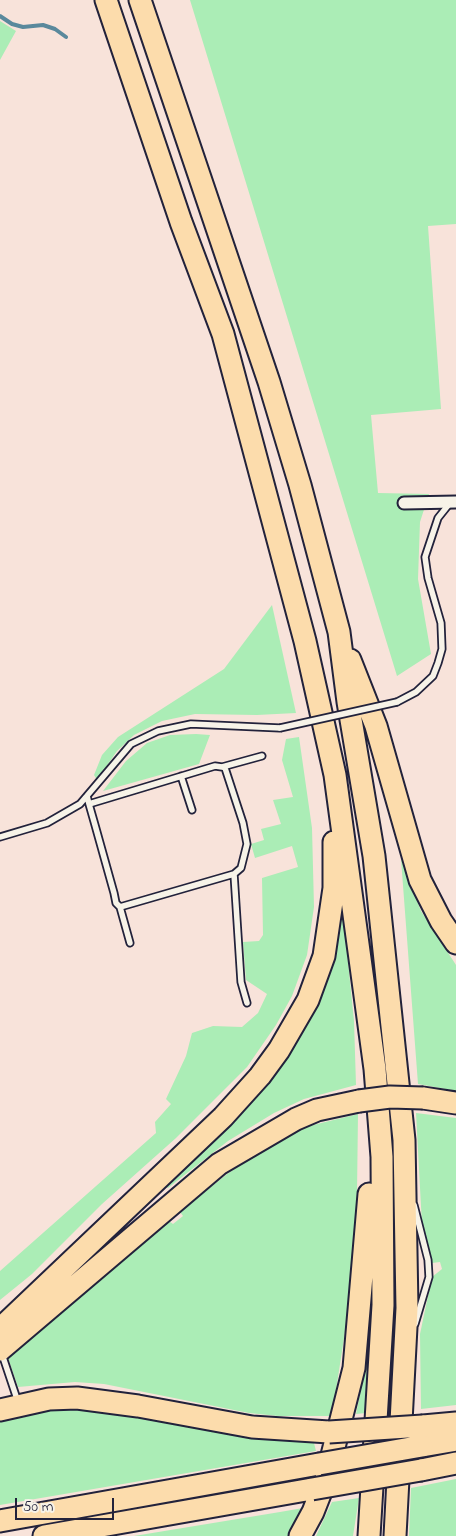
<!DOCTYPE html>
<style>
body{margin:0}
#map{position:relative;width:456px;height:1536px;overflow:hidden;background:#f8e3da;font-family:"Indie Flower",sans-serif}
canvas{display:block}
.scale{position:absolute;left:15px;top:1498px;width:99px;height:22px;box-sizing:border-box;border:2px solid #22223b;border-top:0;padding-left:6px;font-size:15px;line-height:18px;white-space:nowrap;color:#22223b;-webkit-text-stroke:4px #f7f3e8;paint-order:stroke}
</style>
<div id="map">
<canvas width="456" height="1536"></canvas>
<div class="scale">50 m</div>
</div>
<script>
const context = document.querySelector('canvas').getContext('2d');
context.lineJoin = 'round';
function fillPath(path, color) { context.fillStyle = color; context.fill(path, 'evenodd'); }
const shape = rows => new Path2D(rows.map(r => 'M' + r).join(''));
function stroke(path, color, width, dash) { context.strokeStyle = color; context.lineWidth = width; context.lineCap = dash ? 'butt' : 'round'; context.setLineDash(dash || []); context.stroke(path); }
fillPath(shape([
 [190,0,456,0,456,224,428,226,441,409,371,415,378,493,429,494,420,522,418,579,431,654,397,676],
 [0,21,16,31,0,60],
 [272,605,296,713,257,715,195,714,162,721,134,735,117,751,97,780,94,775,102,755,118,737,224,669],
 [196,734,210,735,199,764,103,791,126,761,147,743,170,735],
 [299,737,312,828,314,907,307,955,292,996,276,1025,247,1067,176,1138,102,1204,32,1274,0,1300,0,1271,156,1133,155,1122,171,1104,166,1099,186,1056,192,1033,213,1026,242,1027,258,1013,267,994,246,980,243,942,259,941,263,935,262,878,298,867,292,846,255,858,251,844,264,840,261,829,281,824,273,800,293,797,282,760,286,739],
 [401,859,421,911,456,965,456,1091,418,1084],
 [341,893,354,1021,356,1085,304,1099,274,1113,228,1141,168,1188,166,1187,240,1114,269,1083,306,1027,315,1008],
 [389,1113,392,1113,395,1142,397,1281,394,1411,389,1411,393,1279],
 [416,1113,456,1118,456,1405,421,1409,420,1334,432,1277,442,1269,440,1262,432,1263,422,1225],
 [358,1114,357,1193,351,1293,332,1416,278,1416,249,1413,104,1384,75,1382,18,1387,8,1358,169,1221,173,1224,183,1216,180,1212,227,1174,280,1139,309,1126],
 [367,1358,366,1413,356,1414],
 [54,1409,95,1410,171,1422,242,1437,314,1443,316,1451,0,1505,0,1422],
 [456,1479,456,1536,409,1536,411,1488],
 [359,1498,353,1536,316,1536,332,1502],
 [303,1508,288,1536,134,1536,280,1512]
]), '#abedb6');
stroke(shape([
 [0,16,12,24,23,27,43,25,55,29,66,37]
]), '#5a899c', 4);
const service = shape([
 [397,702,416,692,433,676,438,663,442,649,441,623,428,578,425,557,438,518,450,503],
 [222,767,262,756],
 [181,776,192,810],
 [87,796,89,804,95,825,114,893,116,903,120,907,234,874,241,868,247,844,243,823,225,768,222,767,215,766,89,804],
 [0,837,47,823,80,804,131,744,158,731,191,724,280,728],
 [234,874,241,982,247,1003],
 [120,907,130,943],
 [414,1205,428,1260,429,1277,415,1324],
 [2,1354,18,1402]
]);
const minor = shape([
 [404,503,456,502]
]);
const motorway = shape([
 [106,0,181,222,223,334,305,641,335,775,375,1069,382,1157,383,1305,369,1536],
 [140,0,269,382,300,485,339,632,348,702,374,856,404,1140,407,1308,395,1536],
 [350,660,376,726,420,880,441,921,456,943],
 [423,1098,456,1103],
 [0,1329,223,1117,260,1076,279,1050,308,1000,324,956,334,888,334,842],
 [0,1350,219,1164,296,1119,317,1110,359,1101],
 [0,1410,49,1399,77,1398,138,1406,252,1427,329,1432],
 [423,1426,456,1423],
 [422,1446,456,1440],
 [421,1470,456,1463],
 [0,1521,319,1464],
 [44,1536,312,1489],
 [300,1536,313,1512,326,1479,354,1368,369,1194]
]);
stroke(service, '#22223b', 9);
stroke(minor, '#22223b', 15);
stroke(motorway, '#22223b', 25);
stroke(service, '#f7f3e8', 5.5);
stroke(minor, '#f7f3e8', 11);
stroke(motorway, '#fcdcac', 21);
const serviceBridge = shape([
 [280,728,397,702]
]);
const motorwayBridge = shape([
 [359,1101,390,1097,423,1098],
 [329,1432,423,1426],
 [319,1464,422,1446],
 [312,1489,421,1470]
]);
stroke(serviceBridge, '#22223b', 9, []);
stroke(motorwayBridge, '#22223b', 25, []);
stroke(serviceBridge, '#f7f3e8', 5.5);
stroke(motorwayBridge, '#fcdcac', 21);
</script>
